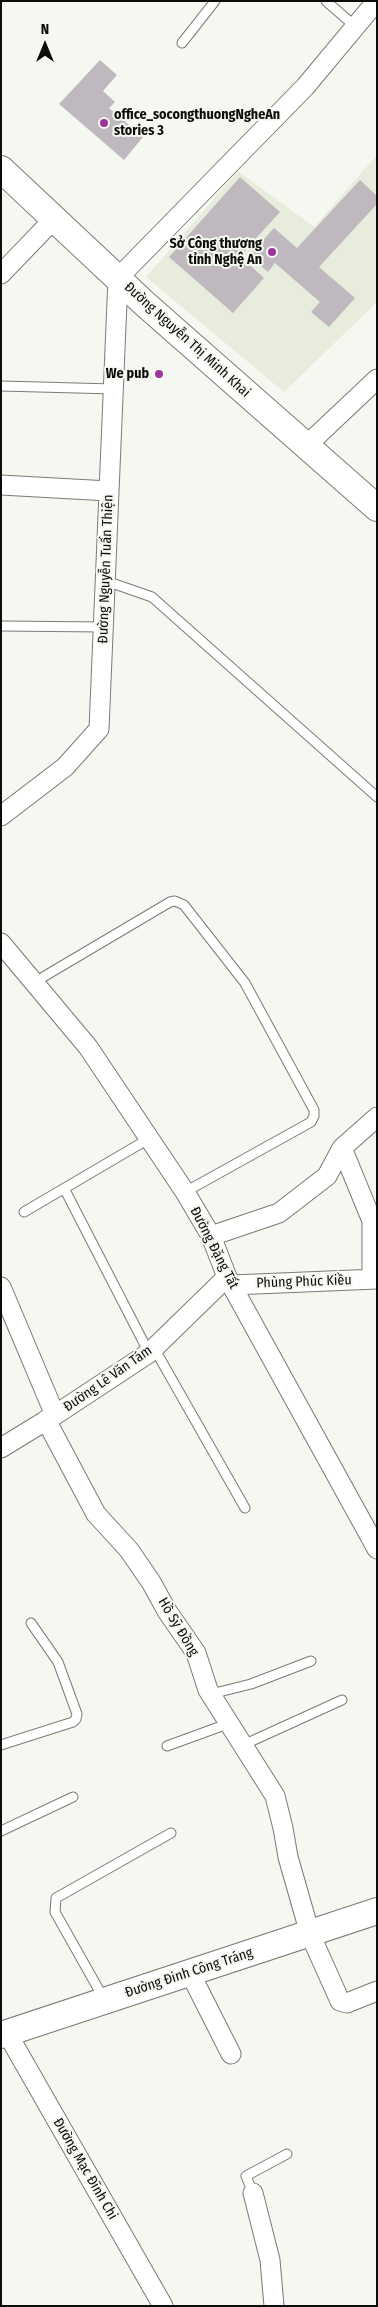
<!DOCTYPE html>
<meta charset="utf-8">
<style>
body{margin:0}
#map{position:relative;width:378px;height:2307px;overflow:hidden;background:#f5f8f0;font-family:"Fira Sans Condensed",sans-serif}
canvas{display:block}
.frame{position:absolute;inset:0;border:2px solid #0c0d0b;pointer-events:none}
.north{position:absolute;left:20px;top:20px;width:50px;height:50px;-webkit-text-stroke:4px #f5f8f0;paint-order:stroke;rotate:0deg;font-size:14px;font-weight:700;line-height:20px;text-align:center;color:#0c0d0b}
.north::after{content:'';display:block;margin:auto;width:18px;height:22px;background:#0c0d0b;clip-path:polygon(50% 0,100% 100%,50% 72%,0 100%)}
</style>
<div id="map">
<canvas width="378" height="2307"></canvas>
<div class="frame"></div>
<div class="north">N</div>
</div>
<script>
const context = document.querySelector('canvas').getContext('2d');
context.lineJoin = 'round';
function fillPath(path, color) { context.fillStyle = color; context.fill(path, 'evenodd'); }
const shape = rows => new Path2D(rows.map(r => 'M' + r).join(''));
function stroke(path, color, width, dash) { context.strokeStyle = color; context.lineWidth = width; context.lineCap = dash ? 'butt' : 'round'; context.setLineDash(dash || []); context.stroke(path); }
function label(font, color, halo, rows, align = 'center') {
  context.font = font + ' "Fira Sans Condensed",sans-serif'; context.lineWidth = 4; context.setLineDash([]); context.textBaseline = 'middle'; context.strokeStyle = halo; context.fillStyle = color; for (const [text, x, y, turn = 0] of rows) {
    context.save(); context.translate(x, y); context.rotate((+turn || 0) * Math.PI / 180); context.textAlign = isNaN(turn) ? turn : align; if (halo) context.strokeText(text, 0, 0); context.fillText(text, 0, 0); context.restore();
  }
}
fillPath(shape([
 [377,155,377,302,284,392,146,277,238,171,314,227]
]), '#e7ecdd');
fillPath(shape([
 [100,60,117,75,103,91,115,102,109,108,143,137,124,160,59,104],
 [240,177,280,212,240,256,264,278,233,313,169,257],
 [360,180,377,196,377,204,319,267,355,298,329,327,311,312,320,302,275,263,268,272,249,256,274,228,297,248]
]), '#bfb9bf');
const lane = shape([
 [326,1,356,27],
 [182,43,215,1],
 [1,386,114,389],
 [106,581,152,597,377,797],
 [1,626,103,627],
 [33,983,170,902,175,901,184,905,245,983,314,1110,314,1116,311,1122,185,1192],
 [65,1190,149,1353],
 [24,1212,150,1138],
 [154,1348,245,1508],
 [211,1694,251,1684,311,1661],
 [1,1745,73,1722,76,1719,77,1714,58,1662,31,1623],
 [243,1745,342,1700],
 [167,1746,230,1723],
 [1,1831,73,1797],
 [104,1999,55,1912,56,1898,171,1833],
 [253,2193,246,2176,287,2154]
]);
const street = shape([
 [1,274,54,219],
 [306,446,377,379],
 [1,485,109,491],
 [1,816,65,767,99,729,118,278,305,87,375,3,377,5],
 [1,943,88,1047,185,1192,211,1236,227,1277,377,1549],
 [342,1148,372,1221,372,1279],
 [211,1236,279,1213,327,1176,342,1148,377,1117],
 [232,1285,377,1279],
 [1,1287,55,1415],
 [46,1420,96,1514,129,1550,151,1582,167,1611,196,1653,208,1690,275,1796,283,1828,288,1857,310,1934,340,2001,347,2003,377,1991],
 [1,1448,55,1415,149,1353,227,1277],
 [190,1973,231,2054],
 [7,2033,163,2306],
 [253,2193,270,2260,274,2306]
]);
const secondary = shape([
 [1,169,145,304,377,508],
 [1,2035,377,1911]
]);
stroke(lane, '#797b74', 11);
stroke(street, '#797b74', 21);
stroke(secondary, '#797b74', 28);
stroke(lane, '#fff', 9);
stroke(street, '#fff', 19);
stroke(secondary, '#fff', 26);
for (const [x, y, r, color] of [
 [104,123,5,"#9c359a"],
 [272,252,5,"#9c359a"],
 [159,374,5,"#9c359a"]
]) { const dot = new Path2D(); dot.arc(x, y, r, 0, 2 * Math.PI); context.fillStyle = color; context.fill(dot); stroke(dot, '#f5f8f0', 2); }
label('bold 14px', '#0c0d0b', '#f5f8f0', [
 ["office_socongthuongNgheAn",114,115,"left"],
 ["stories 3",114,131,"left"],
 ["Sở Công thương",262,244],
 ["tỉnh Nghệ An",262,260],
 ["We pub",149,374]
], 'right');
label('14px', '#0c0d0b', '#f5f8f0', [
 ["Đường Nguyễn Thị Minh Khai",187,340,42],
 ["Đường Nguyễn Tuấn Thiện",106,569,-88],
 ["Đường Đặng Tất",214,1248,63],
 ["Phùng Phúc Kiều",304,1282,-2],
 ["Đường Lê Văn Tám",108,1379,-35],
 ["Hồ Sỹ Đồng",178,1627,59],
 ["Đường Đinh Công Tráng",189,1973,-18],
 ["Đường Mạc Đĩnh Chi",85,2169,60]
]);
</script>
